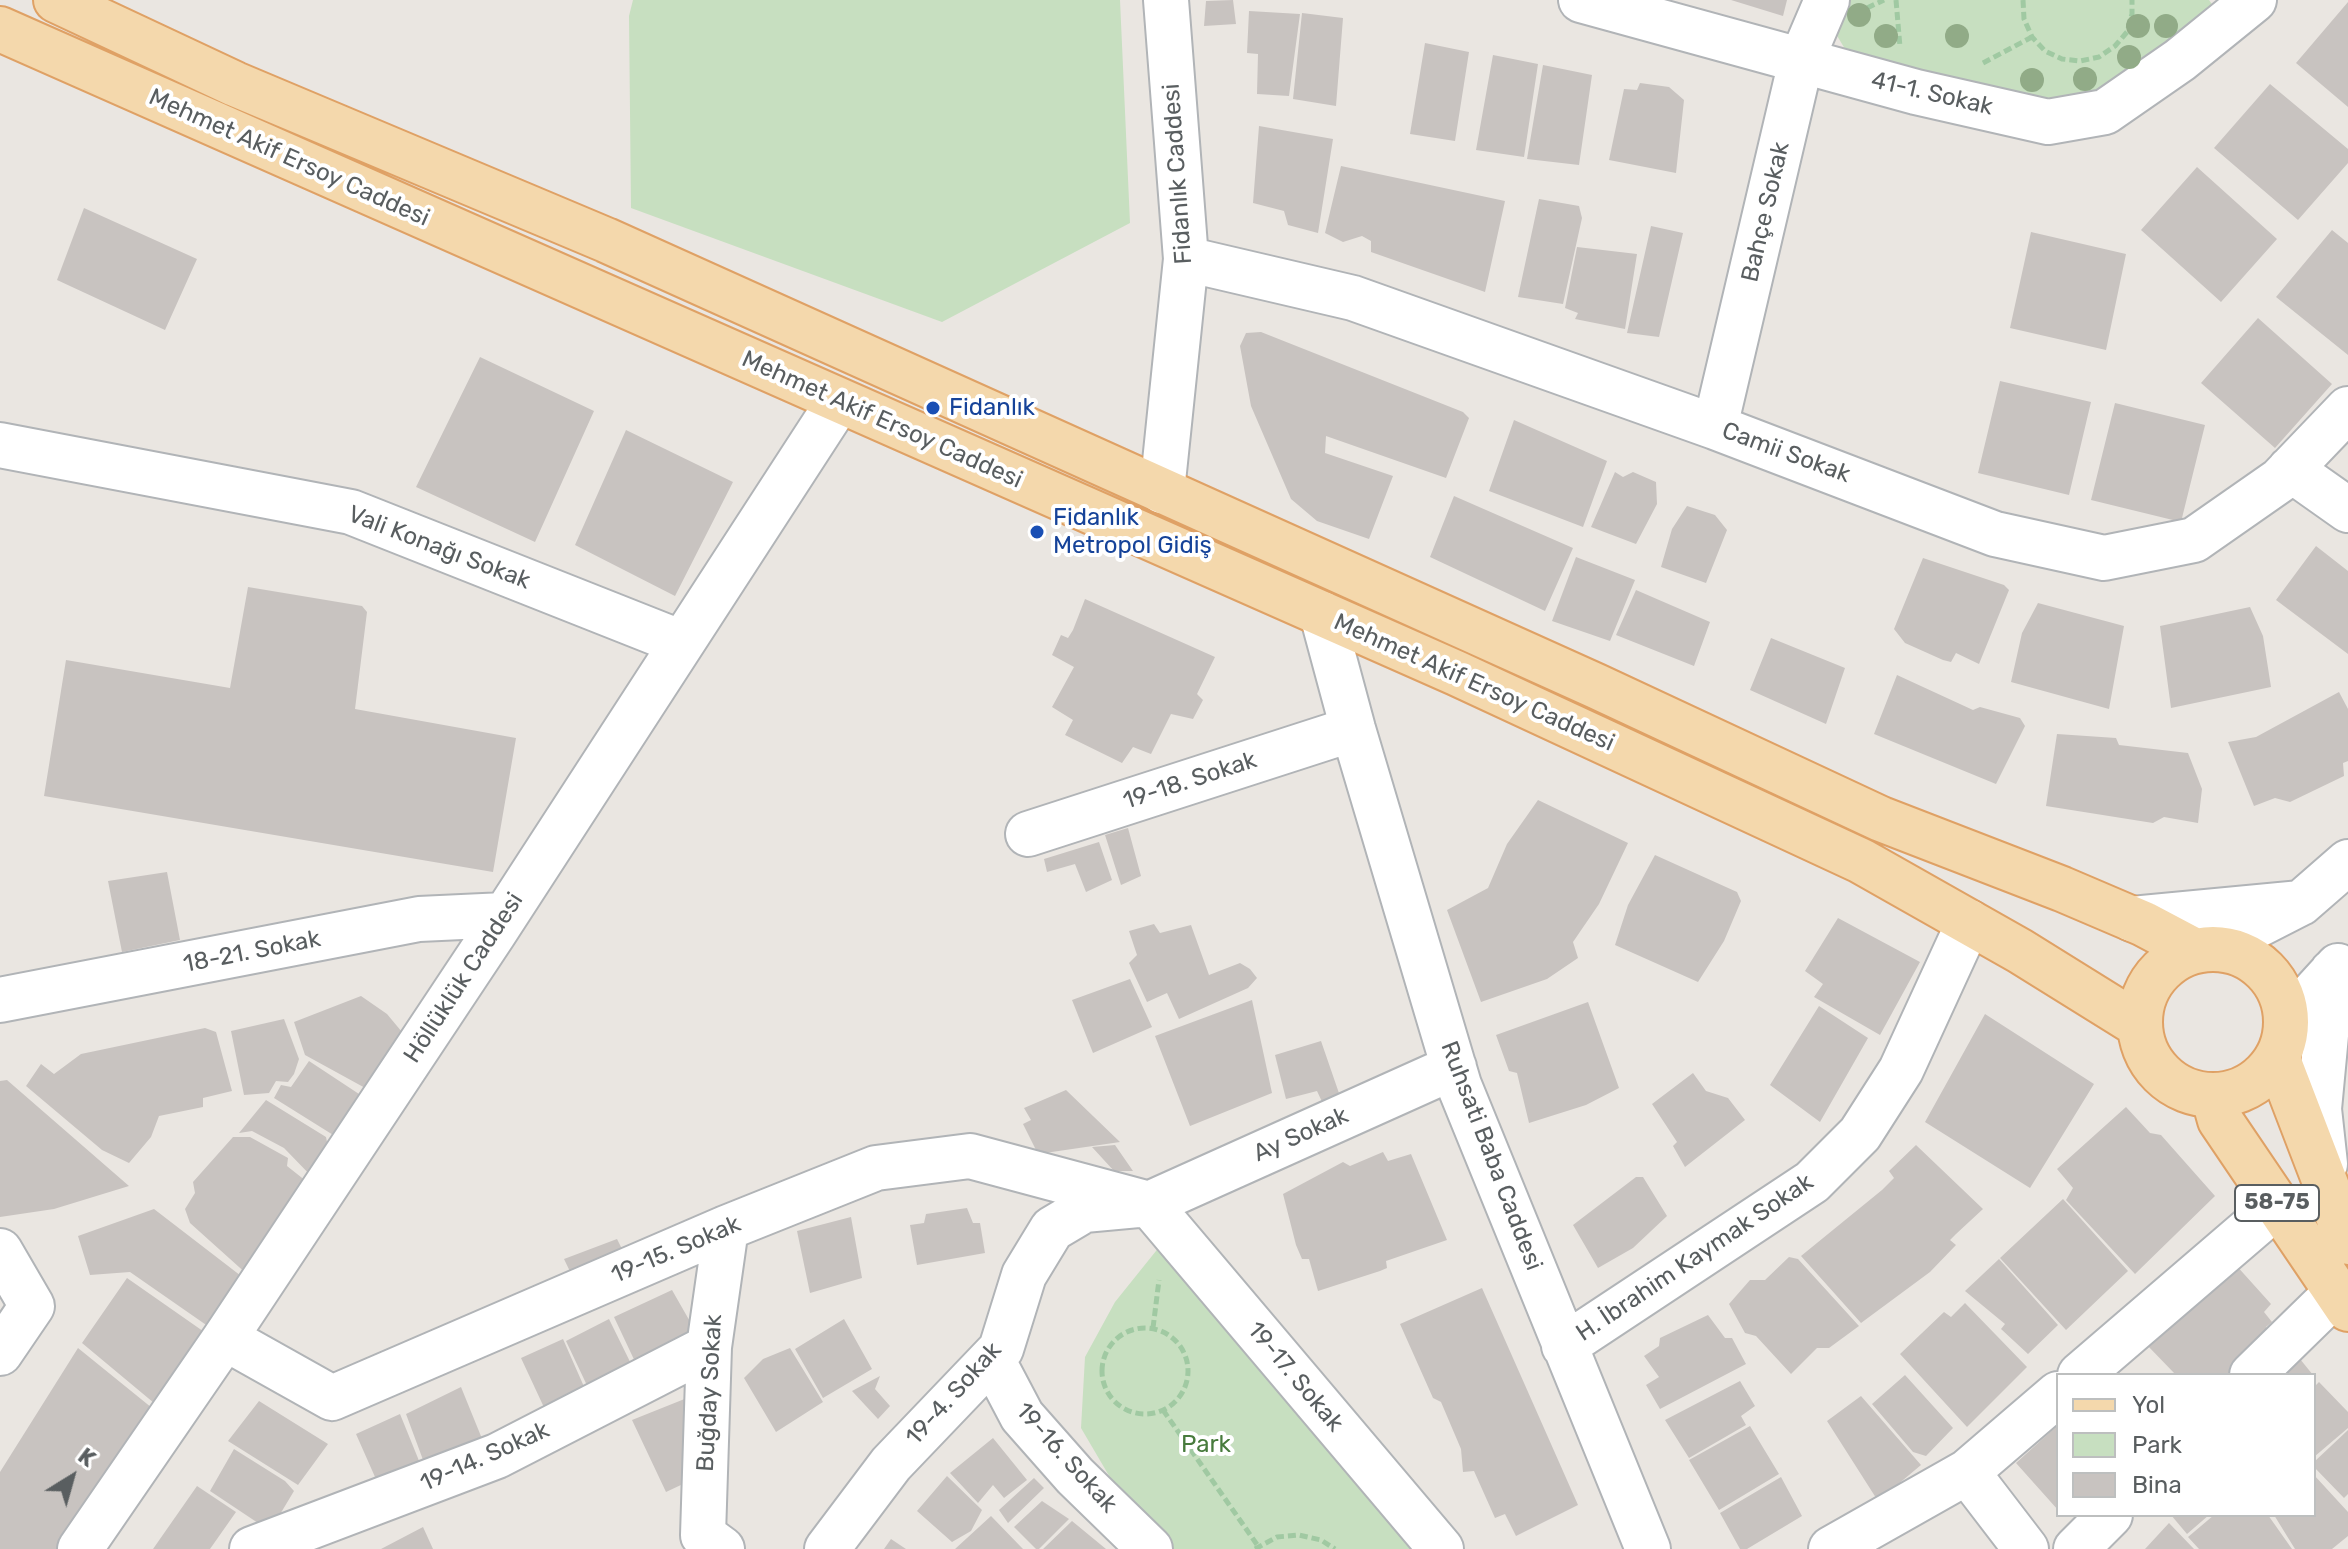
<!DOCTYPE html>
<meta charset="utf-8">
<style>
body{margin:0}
#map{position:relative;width:2348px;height:1549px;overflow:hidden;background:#eae6e1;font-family:Rubik,sans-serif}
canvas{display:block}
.legend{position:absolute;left:2056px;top:1373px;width:260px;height:144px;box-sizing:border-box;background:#fff;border:2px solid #bdbfbf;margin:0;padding:10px 14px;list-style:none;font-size:24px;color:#595e60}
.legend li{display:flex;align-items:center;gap:16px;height:40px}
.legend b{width:40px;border:2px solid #bdbfbf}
.north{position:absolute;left:32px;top:1437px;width:80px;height:80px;-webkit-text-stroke:6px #fff;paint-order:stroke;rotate:37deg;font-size:22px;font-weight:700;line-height:32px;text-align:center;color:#595e60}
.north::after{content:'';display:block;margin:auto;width:28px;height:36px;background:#595e60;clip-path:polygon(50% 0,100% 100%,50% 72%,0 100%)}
</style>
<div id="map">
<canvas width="2348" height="1549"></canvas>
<ul class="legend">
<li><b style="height:10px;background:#f4d8ac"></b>Yol</li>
<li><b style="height:22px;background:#c7dfc0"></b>Park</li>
<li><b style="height:22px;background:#c8c3c0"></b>Bina</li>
</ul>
<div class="north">K</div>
</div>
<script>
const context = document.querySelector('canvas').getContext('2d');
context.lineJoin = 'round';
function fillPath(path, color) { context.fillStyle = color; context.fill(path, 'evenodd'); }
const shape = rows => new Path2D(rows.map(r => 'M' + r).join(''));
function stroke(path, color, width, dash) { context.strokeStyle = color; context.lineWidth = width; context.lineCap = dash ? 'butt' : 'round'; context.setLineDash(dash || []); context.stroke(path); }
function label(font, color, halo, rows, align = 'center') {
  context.font = font + ' Rubik,sans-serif'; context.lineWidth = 8; context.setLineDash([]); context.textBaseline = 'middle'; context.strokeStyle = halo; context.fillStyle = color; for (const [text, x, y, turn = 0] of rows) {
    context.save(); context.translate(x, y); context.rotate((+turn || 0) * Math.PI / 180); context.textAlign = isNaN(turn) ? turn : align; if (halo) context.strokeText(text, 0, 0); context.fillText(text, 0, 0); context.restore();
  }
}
fillPath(shape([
 [633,0,1120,0,1130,223,942,322,631,208,629,16],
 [1847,0,2209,0,2223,20,2127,94,2043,110,1848,54,1836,34],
 [1164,1241,1419,1549,1152,1549,1081,1428,1085,1357,1115,1302]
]), '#c7dfc0');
fillPath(shape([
 [1233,0,1236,24,1204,26,1206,1],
 [1731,0,1787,0,1783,16],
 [2348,2,2348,107,2296,63],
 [1249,11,1300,14,1289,96,1257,94,1258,54,1247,53],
 [1302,13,1343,18,1336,106,1293,99],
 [1425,43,1469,52,1455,141,1410,134],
 [1493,55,1538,64,1524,157,1476,150],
 [1543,65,1592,75,1579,165,1527,159],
 [1640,83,1669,87,1684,100,1676,173,1609,160,1624,89,1637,90],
 [2270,84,2348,149,2348,163,2298,220,2214,148],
 [1259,126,1333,139,1318,233,1288,225,1284,211,1253,203],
 [1341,166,1505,201,1485,292,1371,252,1371,241,1362,236,1343,242,1325,233],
 [2197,167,2277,239,2221,302,2141,230],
 [1539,199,1579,206,1582,218,1563,304,1518,297],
 [84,208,197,259,165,330,57,280],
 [1651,226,1683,233,1659,337,1627,333],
 [2332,230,2348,243,2348,355,2276,297],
 [2031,232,2126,254,2106,350,2010,328],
 [1577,247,1637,254,1625,329,1575,319,1578,313,1565,308],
 [2258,318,2332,384,2275,448,2201,383],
 [1261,332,1463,412,1469,418,1446,478,1326,436,1325,453,1393,476,1369,539,1317,521,1291,499,1251,406,1240,346,1246,333],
 [480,357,594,411,535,542,416,487],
 [2000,381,2091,402,2069,495,1978,473],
 [2115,403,2205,425,2181,522,2091,500],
 [1514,420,1607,461,1583,527,1489,491],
 [626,430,733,482,675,596,575,545],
 [1615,472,1623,477,1633,472,1656,482,1657,504,1636,544,1591,527],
 [1454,496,1573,548,1545,611,1430,557],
 [1687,506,1715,515,1727,530,1706,583,1661,567,1672,529],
 [2316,546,2348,571,2348,654,2276,600],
 [1576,557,1635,580,1610,641,1552,621],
 [1923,558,2004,585,2009,590,1979,664,1956,653,1951,662,1943,660,1905,643,1894,629],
 [248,587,362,606,367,612,355,709,516,738,493,872,44,796,66,660,230,688],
 [1636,590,1710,622,1694,666,1616,635],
 [1085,599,1215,657,1197,694,1203,700,1193,719,1171,714,1151,754,1133,747,1122,763,1065,735,1073,720,1052,707,1074,667,1052,655,1061,635,1068,638,1073,630],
 [2038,603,2124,626,2109,709,2011,682,2022,633],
 [2250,607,2263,636,2271,687,2171,708,2160,626],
 [1771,638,1845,668,1826,724,1750,690],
 [1897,675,1973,710,1980,707,2020,718,2025,726,1996,784,1874,734],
 [2339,692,2348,709,2348,761,2343,763,2344,776,2290,802,2275,798,2254,806,2228,742,2256,737],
 [2057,734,2116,738,2119,745,2188,753,2202,789,2198,823,2164,817,2153,823,2046,806],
 [1538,800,1628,843,1599,904,1573,942,1578,958,1547,979,1481,1002,1447,910,1488,888,1507,844],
 [1128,828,1141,876,1121,885,1105,835],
 [1099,842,1112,880,1086,892,1075,864,1047,872,1044,859],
 [1655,855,1737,892,1741,901,1724,941,1698,982,1615,945,1628,905],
 [167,872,180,940,122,952,108,881],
 [1838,918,1920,962,1880,1035,1814,997,1823,984,1805,971],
 [1154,924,1160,933,1191,925,1209,975,1240,963,1250,969,1257,978,1248,988,1179,1019,1167,993,1147,1002,1129,963,1137,955,1129,931],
 [1130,979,1152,1027,1093,1053,1072,1000],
 [361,996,387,1014,402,1032,367,1089,305,1055,294,1022],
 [1252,1000,1272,1093,1190,1126,1155,1036],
 [1588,1002,1619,1088,1586,1105,1529,1123,1517,1073,1509,1071,1496,1035],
 [1819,1006,1868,1038,1820,1122,1770,1085],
 [1985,1014,2094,1084,2030,1188,1925,1122],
 [284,1019,299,1059,294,1074,288,1082,276,1081,269,1093,244,1095,231,1031],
 [205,1028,216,1032,232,1091,203,1098,203,1107,159,1116,151,1137,129,1163,102,1150,26,1086,41,1064,54,1074,81,1054],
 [1321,1041,1341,1099,1324,1106,1317,1091,1286,1099,1275,1055],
 [309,1061,359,1094,338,1138,274,1098,281,1085,291,1087],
 [1693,1073,1706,1091,1728,1098,1745,1120,1685,1167,1673,1146,1677,1142,1652,1104],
 [7,1080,129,1186,54,1209,0,1217,0,1081],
 [1066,1090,1120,1142,1038,1154,1023,1124,1031,1120,1024,1108],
 [266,1100,326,1137,330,1157,316,1181,284,1148,252,1131,239,1133],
 [2126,1107,2150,1133,2161,1135,2215,1196,2135,1274,2066,1200,2073,1188,2057,1169],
 [233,1137,250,1137,288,1158,287,1166,311,1185,249,1276,190,1223,185,1209,195,1193,193,1182],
 [1115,1145,1133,1171,1114,1171,1092,1147],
 [1916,1145,1983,1209,1956,1234,1950,1240,1956,1245,1930,1272,1861,1323,1801,1256,1882,1190,1894,1178,1889,1171],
 [1383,1152,1388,1161,1411,1154,1447,1240,1386,1261,1387,1268,1380,1271,1318,1291,1309,1259,1302,1259,1296,1245,1283,1194,1343,1162,1350,1166],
 [1636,1177,1643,1177,1667,1216,1633,1248,1598,1268,1573,1225],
 [2063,1199,2128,1271,2066,1330,2000,1258],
 [967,1208,973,1223,980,1223,985,1253,917,1265,910,1225,924,1223,926,1214],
 [154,1209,245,1279,212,1329,130,1272,90,1275,78,1236],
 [851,1217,862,1278,810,1293,797,1231],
 [617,1239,629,1263,576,1284,564,1259],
 [1789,1257,1798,1259,1859,1326,1829,1348,1817,1348,1791,1374,1756,1336,1745,1333,1729,1304,1750,1280,1765,1280],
 [1999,1259,2058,1325,2028,1354,2001,1329,2005,1324,1965,1291],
 [2235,1264,2271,1304,2264,1312,2272,1322,2266,1327,2274,1337,2231,1375,2176,1375,2145,1343],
 [127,1278,210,1336,160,1408,82,1343],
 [1482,1288,1578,1505,1516,1536,1505,1514,1495,1518,1474,1471,1463,1472,1461,1449,1441,1402,1433,1398,1400,1324],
 [672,1290,700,1339,638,1368,614,1317],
 [1965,1303,2027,1367,1967,1427,1900,1354,1944,1312,1951,1317],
 [1708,1315,1725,1338,1732,1338,1746,1364,1660,1409,1646,1385,1659,1377,1644,1356,1659,1346,1660,1338],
 [609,1319,638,1378,592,1396,566,1341],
 [844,1319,872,1369,823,1398,795,1349],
 [563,1339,589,1398,548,1416,521,1358],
 [78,1348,157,1412,68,1549,0,1549,0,1472],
 [790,1348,823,1402,776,1432,744,1378,763,1359],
 [2300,1359,2313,1375,2282,1375],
 [1905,1375,1953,1428,1926,1456,1913,1452,1872,1404],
 [880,1376,875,1389,890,1406,878,1419,852,1391],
 [1740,1381,1755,1406,1741,1416,1746,1425,1689,1458,1665,1420],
 [2319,1382,2348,1412,2348,1428,2314,1457,2314,1387],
 [461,1387,487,1451,429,1476,406,1414],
 [1861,1396,1921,1465,1878,1501,1827,1421],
 [687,1398,694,1459,681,1476,683,1484,666,1492,632,1420],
 [259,1401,328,1444,298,1485,228,1441],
 [400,1414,426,1478,383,1495,356,1434],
 [2058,1425,2058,1510,2016,1463],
 [1750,1426,1779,1474,1719,1510,1689,1460],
 [2348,1430,2348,1494,2344,1498,2314,1467,2314,1462],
 [993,1438,1027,1480,1004,1498,993,1485,978,1503,950,1473],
 [234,1449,285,1481,294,1491,270,1531,210,1491],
 [2314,1475,2348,1512,2348,1536,2332,1549,2295,1549,2274,1515,2314,1515],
 [947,1476,982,1510,971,1531,952,1542,917,1511],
 [1781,1477,1802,1516,1747,1549,1740,1549,1720,1513],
 [1034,1478,1044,1488,1008,1523,999,1510],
 [197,1486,236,1512,210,1549,153,1549],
 [1042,1501,1069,1519,1039,1549,1036,1549,1014,1527],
 [2171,1515,2209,1515,2187,1534],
 [2214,1515,2268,1515,2292,1549,2199,1549,2188,1537],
 [991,1516,1023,1549,955,1549],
 [1072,1521,1106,1549,1043,1549],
 [2169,1523,2194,1549,2145,1549],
 [423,1527,433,1549,381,1549],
 [891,1539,906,1549,884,1549]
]), '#c8c3c0');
const minor = shape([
 [1581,0,1916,92,2048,122,2105,112,2180,60,2254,0],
 [1186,259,1353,298,1715,427,1995,534,2104,558,2194,540,2280,480,2348,409],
 [1715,427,1801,61,1827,0],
 [0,445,351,512,682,643],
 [2290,469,2348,510],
 [1162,491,1186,259,1166,0],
 [1322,614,1353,729,1459,1085,1648,1549],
 [1028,834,1353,729],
 [2132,919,2301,903],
 [2213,948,2301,903,2348,862],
 [0,1000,419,919,505,915],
 [2286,1023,2338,966],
 [2325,1164,2319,1109,2332,972],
 [1149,1204,1441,1549],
 [0,1251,32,1306,0,1353],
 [225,1338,332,1398,726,1228,876,1168,970,1156,1149,1204],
 [1564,1346,1812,1182,1860,1134,1901,1070,1969,922],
 [992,1359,1022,1416,1075,1476,1150,1549],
 [2080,1375,2278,1205],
 [2252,1375,2337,1292],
 [1967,1472,2026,1549],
 [80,1549,225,1338,494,933,839,401],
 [252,1549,497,1456,709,1347],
 [722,1549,703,1535,709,1347,726,1228],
 [827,1549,891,1464,1001,1349,1024,1275,1052,1229,1084,1210,1149,1204,1454,1067],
 [1831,1549,1967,1472,2058,1394],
 [2076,1549,2110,1515]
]);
const major = shape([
 [56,0,235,84,606,240,1596,686,1881,819,2062,889,2144,924,2195,951],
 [0,29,1456,673,1861,861,2020,951,2139,1025],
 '2140 1022a73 73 0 1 1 146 0a73 73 0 1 1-146 0Z',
 [2277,1057,2348,1242],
 [2213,1095,2220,1120,2348,1309]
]);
stroke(minor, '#b1b4b7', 48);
stroke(major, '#dfa165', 48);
stroke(shape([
 [1896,0,1900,47],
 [2023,0,2024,19,2032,37,2045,51,2062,59,2080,61,2099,57,2115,46,2127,32,2132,14,2132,0],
 [1867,8,1884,0],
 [1983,63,2032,37],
 [1153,1328,1159,1280],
 '1102 1371a43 43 0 1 1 86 0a43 43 0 1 1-86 0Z',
 [1163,1410,1258,1546],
 [1255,1549,1277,1537,1299,1535,1321,1540,1335,1549]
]), '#a0c9a2', 5, [8, 4]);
stroke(minor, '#fff', 44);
stroke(major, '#f4d8ac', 44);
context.fillStyle = '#91ab87';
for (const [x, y] of [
 [1859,15],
 [2138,26],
 [2166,26],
 [1886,36],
 [1957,36],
 [2129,57],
 [2085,79],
 [2032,80]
]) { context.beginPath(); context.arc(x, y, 12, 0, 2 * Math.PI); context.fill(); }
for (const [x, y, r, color] of [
 [933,408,8,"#1a4fb4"],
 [1037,532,8,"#1a4fb4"]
]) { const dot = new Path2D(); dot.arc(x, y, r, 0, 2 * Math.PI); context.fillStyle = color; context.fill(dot); stroke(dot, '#fff', 3); }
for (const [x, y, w] of [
 [2277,1203,84]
]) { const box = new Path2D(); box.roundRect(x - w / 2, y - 18, w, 36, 6); context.fillStyle = '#fff'; context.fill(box); stroke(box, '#595e60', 2); }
label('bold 22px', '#595e60', null, [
 ["58-75",2277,1203]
]);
label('24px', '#595e60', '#fff', [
 ["41-1. Sokak",1932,94,13],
 ["Mehmet Akif Ersoy Caddesi",289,158,24],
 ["Fidanlık Caddesi",1178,174,-94],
 ["Bahçe Sokak",1766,212,-77],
 ["Mehmet Akif Ersoy Caddesi",882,420,24],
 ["Camii Sokak",1786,453,20],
 ["Vali Konağı Sokak",439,548,21],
 ["Mehmet Akif Ersoy Caddesi",1474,683,24],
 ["19-18. Sokak",1190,781,-18],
 ["18-21. Sokak",252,952,-11],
 ["Höllüklük Caddesi",464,978,-57],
 ["Ay Sokak",1301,1135,-24],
 ["Ruhsati Baba Caddesi",1491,1156,69],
 ["19-15. Sokak",676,1250,-23],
 ["H. İbrahim Kaymak Sokak",1695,1258,-34],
 ["19-17. Sokak",1295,1377,50],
 ["Buğday Sokak",710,1393,-87],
 ["19-4. Sokak",954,1394,-48],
 ["19-14. Sokak",485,1457,-24],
 ["19-16. Sokak",1066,1458,48]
]);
label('24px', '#164399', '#fff', [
 ["Fidanlık",949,408],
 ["Fidanlık",1053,518],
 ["Metropol Gidiş",1053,546]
], 'left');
label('24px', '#487b3d', '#fff', [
 ["Park",1206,1445]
]);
</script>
